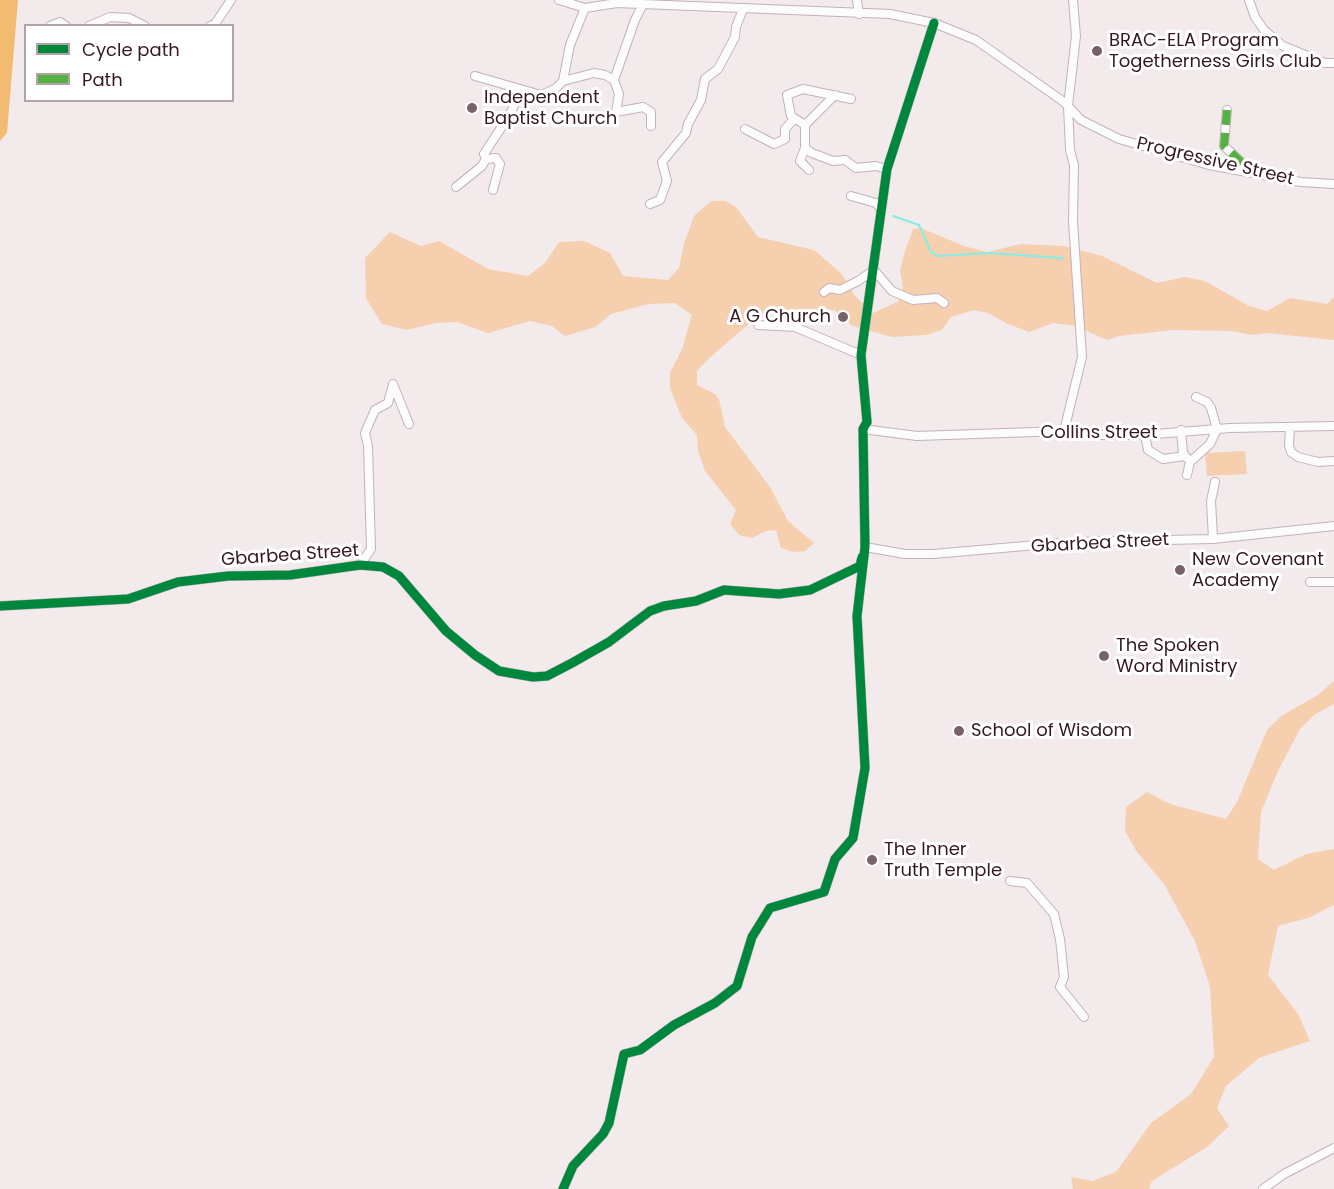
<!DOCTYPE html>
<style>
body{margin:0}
#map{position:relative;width:1334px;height:1189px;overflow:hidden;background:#f3eaec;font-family:Poppins,sans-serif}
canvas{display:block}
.legend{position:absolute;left:24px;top:24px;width:210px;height:78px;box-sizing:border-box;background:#fff;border:2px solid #afa3a6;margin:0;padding:8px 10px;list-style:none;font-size:18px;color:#361920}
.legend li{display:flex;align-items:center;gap:12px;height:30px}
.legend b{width:30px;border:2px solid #afa3a6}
</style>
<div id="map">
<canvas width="1334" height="1189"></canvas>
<ul class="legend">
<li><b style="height:8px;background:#00873e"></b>Cycle path</li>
<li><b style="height:8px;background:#56b145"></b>Path</li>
</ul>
</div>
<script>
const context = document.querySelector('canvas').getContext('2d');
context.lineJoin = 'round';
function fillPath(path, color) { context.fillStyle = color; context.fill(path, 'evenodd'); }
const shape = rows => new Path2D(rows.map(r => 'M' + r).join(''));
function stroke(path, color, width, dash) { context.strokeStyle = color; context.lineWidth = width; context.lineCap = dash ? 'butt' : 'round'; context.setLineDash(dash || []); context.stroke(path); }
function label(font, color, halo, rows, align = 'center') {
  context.font = font + ' Poppins,sans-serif'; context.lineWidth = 6; context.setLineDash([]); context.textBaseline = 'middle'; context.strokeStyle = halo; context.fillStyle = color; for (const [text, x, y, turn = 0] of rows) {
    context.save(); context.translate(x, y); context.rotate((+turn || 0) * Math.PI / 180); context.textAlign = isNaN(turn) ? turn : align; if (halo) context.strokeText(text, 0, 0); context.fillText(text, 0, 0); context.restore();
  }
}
fillPath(shape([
 [711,201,725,201,736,207,758,237,814,250,842,274,855,296,873,313,899,301,903,288,900,270,905,251,913,229,921,228,964,246,987,252,1021,244,1064,246,1102,256,1157,283,1185,277,1205,281,1249,306,1267,311,1290,298,1327,304,1334,297,1334,340,1267,333,1252,335,1232,331,1172,330,1119,336,1107,340,1076,326,1053,323,1029,332,1008,324,988,313,974,310,951,317,942,330,926,335,892,337,853,326,834,310,799,315,772,311,746,326,705,362,697,371,697,385,715,394,719,399,725,427,770,487,788,521,814,543,805,551,793,552,781,548,776,530,766,531,752,538,739,535,730,524,736,510,705,471,698,451,697,435,682,418,670,388,670,373,682,349,692,315,675,303,649,304,611,314,595,327,565,336,552,326,530,321,488,333,457,322,435,323,407,330,382,324,366,298,365,258,390,232,421,246,439,241,488,269,528,276,545,263,559,242,584,241,610,253,623,276,668,280,679,268,684,244,694,216],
 [1245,451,1247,474,1207,476,1205,453],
 [1334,681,1334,704,1314,715,1300,729,1278,771,1261,812,1258,859,1274,870,1306,854,1334,849,1334,905,1308,918,1278,926,1268,975,1298,1014,1310,1041,1259,1058,1226,1086,1217,1108,1229,1126,1207,1147,1152,1181,1149,1189,1073,1189,1071,1177,1092,1181,1116,1172,1151,1123,1191,1094,1214,1057,1210,987,1195,941,1164,884,1137,852,1125,831,1126,807,1147,792,1170,804,1226,819,1237,802,1267,730,1281,716,1318,695]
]), '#f5cfae');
fillPath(shape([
 [0,0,18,0,7,133,0,141]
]), '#f2bb71');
stroke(shape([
 [893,216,919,225,931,252,938,256,989,253,1063,258]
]), '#82eee4', 2);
const street = shape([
 [559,0,585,8,617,3,890,14,934,23,976,40,1064,102,1081,120,1119,139,1209,165,1301,182,1334,184],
 [857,0,859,14],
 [1249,0,1255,17,1264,30,1283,46,1325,63,1334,63],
 [50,26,60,22,66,26],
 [89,26,110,17,129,18,145,26],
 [210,26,215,24,231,0],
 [475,76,541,95,555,89,563,81,570,45,585,8],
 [614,80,635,20,643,4],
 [563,81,594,73,605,75,614,80,619,94,616,112,643,107,651,112,651,126],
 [851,99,803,89,787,95,791,116,805,125,805,148,812,153,833,161,845,160,856,168,876,166,887,169],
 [1227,110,1224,146,1253,173],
 [805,125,835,95],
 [745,129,774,144,785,139,785,129,794,119],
 [805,148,800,161,809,170],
 [486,159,496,158,500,164,493,190],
 [456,187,482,166,486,159,484,154,510,114,518,97,527,93],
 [851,196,876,203,881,209],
 [650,204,660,200,667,181,662,162,686,133,688,124,701,100,705,79,718,69,735,37,736,27,743,9],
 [824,292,829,288,840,290,858,281,874,270,892,291,913,300,937,298,944,303],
 [758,325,795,327,861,355],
 [1290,427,1289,445,1291,452,1298,457,1318,462,1334,461],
 [863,429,917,436,1064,431,1088,435,1143,435,1230,428,1334,426],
 [1181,430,1183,453,1188,459],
 [1064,431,1082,357,1073,222,1074,165,1070,150,1068,106,1076,36,1073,0],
 [1145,435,1148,450,1163,459,1185,456],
 [1187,475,1190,462,1210,444,1217,429,1211,408,1207,402,1196,397],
 [1213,539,1211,501,1215,482],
 [865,547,905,554,933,554,1071,542,1213,539,1334,526],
 [360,565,371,549,368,446,365,433,375,410,388,403,393,384,409,424],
 [1310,582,1334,582],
 [0,606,128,599,178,582,228,576,290,575,360,565,383,567,399,576,446,631,475,655,499,671,533,677,547,676,572,663,609,642,650,611,664,606,696,601,724,590,779,594,810,590,860,566,861,561],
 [1010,881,1027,883,1054,914,1060,939,1064,977,1060,987,1084,1017],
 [563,1189,573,1166,603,1134,609,1123,624,1054,640,1050,674,1025,715,1003,737,986,752,937,770,908,824,892,835,859,853,838,865,768,857,616,865,547,863,429,867,422,861,355,887,169,934,23],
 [1263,1189,1284,1174,1334,1148]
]);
stroke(street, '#c4b1b6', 10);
stroke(street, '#fdfcfc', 8);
stroke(shape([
 [1227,110,1224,146,1253,173]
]), '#56b145', 8, [15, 8]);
stroke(shape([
 [0,606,128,599,178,582,228,576,290,575,360,565,383,567,399,576,446,631,475,655,499,671,533,677,547,676,572,663,609,642,650,611,664,606,696,601,724,590,779,594,810,590,860,566,862,557],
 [563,1189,573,1166,603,1134,609,1123,624,1054,640,1050,674,1025,715,1003,737,986,752,937,770,908,824,892,835,859,853,838,865,768,857,616,865,547,863,429,867,422,861,355,887,169,934,23]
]), '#00873e', 9);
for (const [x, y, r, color] of [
 [1097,51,6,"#786267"],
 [472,108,6,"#786267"],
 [843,317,6,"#786267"],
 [1180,570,6,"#786267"],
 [1104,656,6,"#786267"],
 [959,731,6,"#786267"],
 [872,860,6,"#786267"]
]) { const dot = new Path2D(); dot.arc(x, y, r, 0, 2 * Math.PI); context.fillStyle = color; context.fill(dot); stroke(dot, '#fff', 2); }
label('18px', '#361920', '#fff', [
 ["BRAC-ELA Program",1109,41],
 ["Togetherness Girls Club",1109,62],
 ["Independent",484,98],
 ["Baptist Church",484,119],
 ["A G Church",831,317,"right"],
 ["New Covenant",1192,560],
 ["Academy",1192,581],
 ["The Spoken",1116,646],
 ["Word Ministry",1116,667],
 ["School of Wisdom",971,731],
 ["The Inner",884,850],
 ["Truth Temple",884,871]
], 'left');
label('18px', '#361920', '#fff', [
 ["Progressive Street",1215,162,13],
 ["Collins Street",1099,433],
 ["Gbarbea Street",1100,544,-3],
 ["Gbarbea Street",290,556,-4]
]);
</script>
